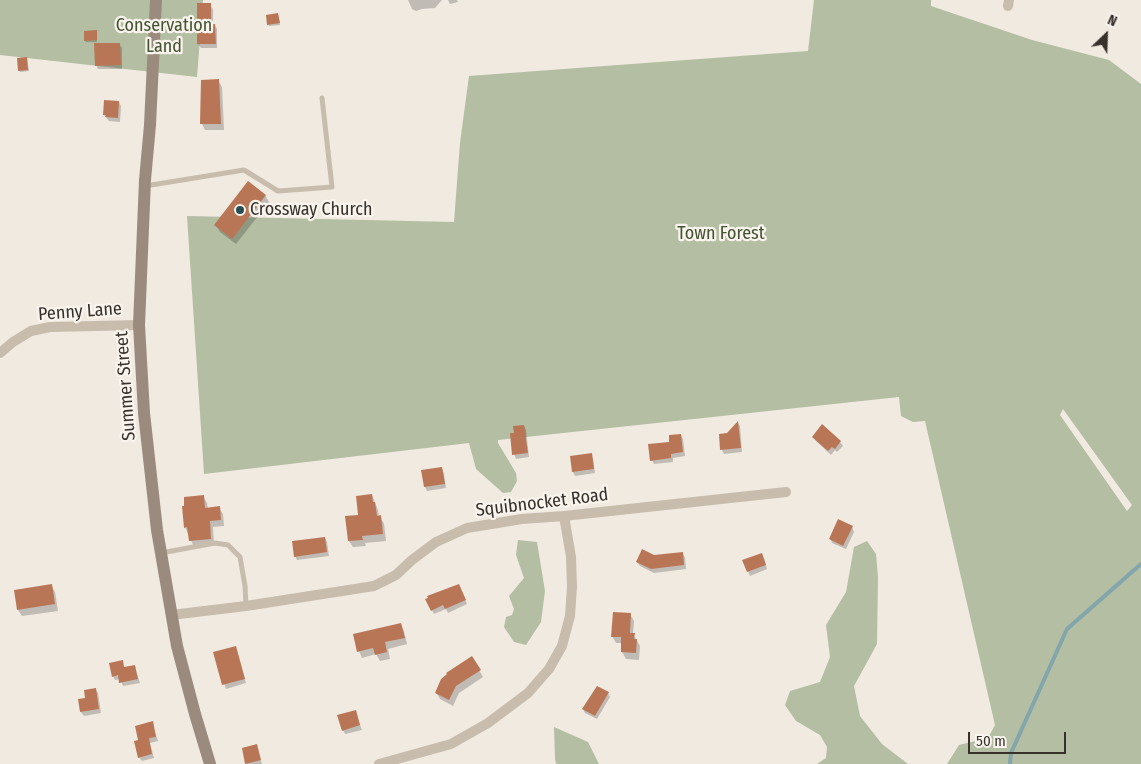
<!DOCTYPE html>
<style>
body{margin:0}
#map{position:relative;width:1141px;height:764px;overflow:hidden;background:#f1eae1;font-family:"Fira Sans Condensed",sans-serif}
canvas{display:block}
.north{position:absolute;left:1081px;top:10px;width:50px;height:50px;-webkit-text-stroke:4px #f9f4ed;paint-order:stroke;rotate:24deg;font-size:14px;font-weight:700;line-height:20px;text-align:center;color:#37302b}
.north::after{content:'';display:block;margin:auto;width:18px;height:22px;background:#37302b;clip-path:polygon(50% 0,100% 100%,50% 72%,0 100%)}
.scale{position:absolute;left:968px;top:732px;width:98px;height:22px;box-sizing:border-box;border:2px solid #37302b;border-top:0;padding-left:6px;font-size:15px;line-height:18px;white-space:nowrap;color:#37302b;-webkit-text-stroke:4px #f9f4ed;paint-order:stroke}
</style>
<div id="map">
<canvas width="1141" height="764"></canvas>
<div class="north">N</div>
<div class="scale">50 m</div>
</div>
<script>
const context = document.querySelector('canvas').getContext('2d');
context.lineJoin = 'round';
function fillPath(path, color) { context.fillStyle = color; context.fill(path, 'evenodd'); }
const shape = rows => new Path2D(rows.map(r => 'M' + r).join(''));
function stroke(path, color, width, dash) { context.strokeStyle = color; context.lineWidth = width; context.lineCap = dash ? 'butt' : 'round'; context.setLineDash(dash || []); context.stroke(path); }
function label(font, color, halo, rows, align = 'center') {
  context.font = font + ' "Fira Sans Condensed",sans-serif'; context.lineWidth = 4.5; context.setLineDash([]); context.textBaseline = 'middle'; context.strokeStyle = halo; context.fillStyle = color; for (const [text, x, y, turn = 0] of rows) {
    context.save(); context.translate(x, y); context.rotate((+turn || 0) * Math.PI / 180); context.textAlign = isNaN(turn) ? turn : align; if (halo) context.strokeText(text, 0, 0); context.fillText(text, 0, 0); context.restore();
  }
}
fillPath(shape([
 [0,0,203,0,197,77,0,55],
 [814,0,931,0,931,6,1032,40,1109,60,1141,84,1141,764,947,764,959,745,988,738,995,725,925,421,913,422,901,416,899,397,498,440,498,443,516,473,517,481,511,492,503,493,476,469,469,443,204,474,187,216,454,222,460,143,469,76,808,51],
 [1063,409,1132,505,1127,511,1060,415],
 [518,540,537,542,545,591,541,622,526,645,514,642,504,627,506,617,512,615,514,609,509,596,524,578,516,555],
 [867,541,876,554,878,577,877,644,854,686,860,716,882,744,908,764,817,764,826,758,827,747,820,735,796,721,785,705,790,691,820,682,830,657,826,625,846,592,854,547],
 [554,727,588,742,599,764,556,764,555,759]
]), '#b3bea2');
fillPath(shape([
 [408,0,442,0,435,8,422,9,416,11,412,9],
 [448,0,457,0,458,2,450,4],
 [210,5,213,9,213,25,215,25,217,29,217,48,201,48,198,44],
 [278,15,280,25,269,26,268,24],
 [96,32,97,42,86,42,85,41],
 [119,44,122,48,122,69,98,69,96,65],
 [27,58,29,71,20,72,19,70],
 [218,80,222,87,224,130,205,130,202,124],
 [119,102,121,106,120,122,109,121,104,115],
 [265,195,269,202,236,244,220,232,216,225],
 [738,423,740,426,742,452,724,454,722,450,728,434],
 [524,426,526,430,529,457,516,459,514,454,515,434],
 [822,426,840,442,843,446,837,452,835,450,831,455,816,441,814,437],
 [681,435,683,439,685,456,673,458,673,462,654,464,652,460],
 [591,455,593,459,595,473,575,476,573,472,571,457],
 [442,469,444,473,446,488,427,491,425,487],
 [372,495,378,510,379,517,384,523,386,541,365,543,366,546,353,547,349,541],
 [203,496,207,503,208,509,219,508,223,514,224,526,213,527,214,545,194,547,185,527],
 [852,527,854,532,846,549,832,543,830,538],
 [325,538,327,542,329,556,297,560,295,556],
 [682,553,685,557,686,569,654,573,640,566,637,562,654,556],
 [764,558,767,569,750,576,748,571],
 [51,585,55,592,58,611,22,616,18,610],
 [461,590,467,604,448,613,446,609,434,614,432,610],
 [630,614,634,621,633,634,640,646,639,660,626,659,622,652,622,643,616,643,612,636],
 [401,624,404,631,407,644,388,649,390,659,380,661,376,654,362,658,359,651],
 [235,648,246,683,226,689,215,653],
 [472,658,483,677,459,693,453,706,440,699,436,692],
 [122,662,125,668,134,666,140,683,123,686,120,679,115,680,113,676],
 [95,689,98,693,101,713,84,716,81,712],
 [608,693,610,697,597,719,585,713,583,709],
 [355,711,362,730,345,734,343,730],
 [152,723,158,741,150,743,154,758,142,761,139,757,140,741],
 [256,745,262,764,247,764,243,749]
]), '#0003');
stroke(shape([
 [1010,764,1011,753,1067,629,1141,564]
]), '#82a6ab', 4);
fillPath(shape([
 [197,3,211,3,211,24,215,24,216,44,197,44],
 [278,13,280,23,267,25,266,15],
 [97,30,97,40,84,41,84,31],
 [94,43,120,43,121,65,95,66],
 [27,57,28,70,18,71,17,58],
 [219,79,221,124,200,124,201,80],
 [104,100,119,101,118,118,105,117,106,115,103,115],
 [248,181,266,195,232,239,214,225],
 [738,421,741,448,720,450,719,434,727,433],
 [822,424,841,441,835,449,832,447,828,451,812,437],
 [524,425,528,453,512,455,510,433,514,433,513,426],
 [681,434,683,452,671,454,671,458,650,461,648,444,669,442,669,435],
 [592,453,594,469,572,472,570,456],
 [442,467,445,484,424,487,421,470],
 [372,494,373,502,375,502,377,516,381,515,383,534,362,536,363,540,348,541,345,516,358,515,356,496],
 [204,495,205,508,220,506,221,520,210,521,211,539,189,541,187,527,184,528,182,506,184,506,184,497],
 [838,519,853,526,843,546,829,539],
 [325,537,327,552,294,557,292,541],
 [642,549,654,555,683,552,684,565,651,569,636,562],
 [762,553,766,565,747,572,742,560],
 [52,584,55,604,17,610,14,590],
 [459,584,466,600,445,609,443,605,431,611,425,599,428,598,427,596],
 [613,612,631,613,630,633,635,633,634,639,637,639,636,653,621,652,621,637,611,637],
 [401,623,405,638,385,642,387,652,375,655,373,648,357,652,353,634],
 [236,646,245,679,222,685,213,652],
 [472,656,481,670,456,686,449,700,435,693,441,679,447,674,446,673],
 [123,660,124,667,135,665,138,679,119,683,118,675,112,677,109,663],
 [597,686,609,692,595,716,582,709],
 [96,688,99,709,80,712,78,699,85,698,84,690],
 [356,710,360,725,342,731,337,715],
 [153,721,156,737,149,738,152,754,138,758,134,741,138,740,135,726],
 [257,744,261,760,245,764,242,748]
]), '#b97656');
stroke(shape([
 [145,186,244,170,278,191,332,187,322,98],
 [161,553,215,543,228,545,240,557,245,586,246,606]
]), '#c8bcad', 5);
stroke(shape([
 [1008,6,1009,0],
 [0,353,13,342,31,331,50,327,139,325],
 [171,615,246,606,374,586,396,575,412,560,436,542,467,528,522,519,564,516,786,492],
 [379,764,451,744,488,723,528,693,549,669,562,646,570,616,572,587,571,557,564,516]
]), '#c8bcad', 10);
stroke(shape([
 [156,0,150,125,145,180,139,325,144,413,157,530,177,646,195,714,210,764]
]), '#9b8b7f', 12);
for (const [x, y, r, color] of [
 [240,210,5,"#254e54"]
]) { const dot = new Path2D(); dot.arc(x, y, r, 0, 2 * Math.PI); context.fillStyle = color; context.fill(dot); stroke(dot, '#f9f4ed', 2); }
label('18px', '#445332', '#f9f4ed', [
 ["Conservation",164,26],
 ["Land",164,47],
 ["Town Forest",721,234]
]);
label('18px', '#37302b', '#f9f4ed', [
 ["Crossway Church",250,210]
], 'left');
label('18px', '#37302b', '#f9f4ed', [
 ["Penny Lane",80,312,-4],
 ["Summer Street",126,386,-94],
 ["Squibnocket Road",542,503,-7]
]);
</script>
